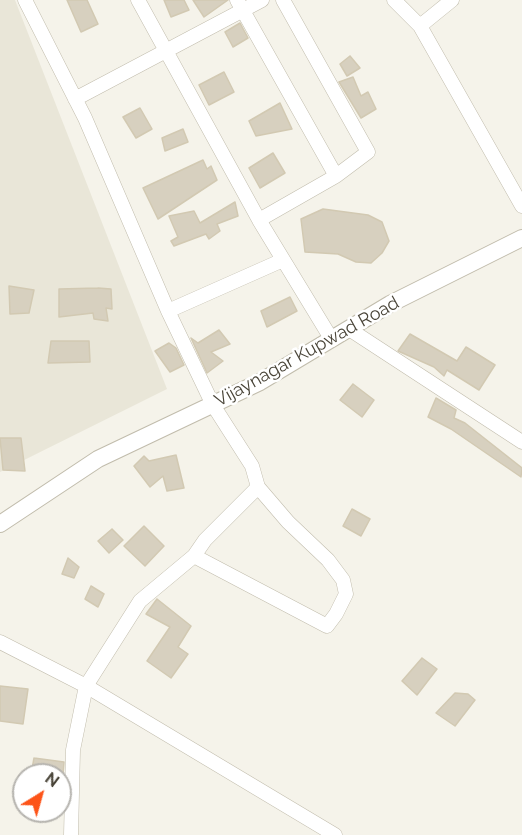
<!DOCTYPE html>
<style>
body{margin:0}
#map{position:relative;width:522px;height:835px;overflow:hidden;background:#f5f3ea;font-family:Raleway,sans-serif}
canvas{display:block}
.north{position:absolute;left:12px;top:763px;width:60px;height:60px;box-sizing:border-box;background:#fff;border:2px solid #b6b4af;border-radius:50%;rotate:37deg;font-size:16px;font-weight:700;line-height:24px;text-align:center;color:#494438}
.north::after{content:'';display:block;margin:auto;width:21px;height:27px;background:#fd5419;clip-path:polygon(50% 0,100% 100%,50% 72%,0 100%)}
</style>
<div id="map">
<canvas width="522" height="835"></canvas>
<div class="north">N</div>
</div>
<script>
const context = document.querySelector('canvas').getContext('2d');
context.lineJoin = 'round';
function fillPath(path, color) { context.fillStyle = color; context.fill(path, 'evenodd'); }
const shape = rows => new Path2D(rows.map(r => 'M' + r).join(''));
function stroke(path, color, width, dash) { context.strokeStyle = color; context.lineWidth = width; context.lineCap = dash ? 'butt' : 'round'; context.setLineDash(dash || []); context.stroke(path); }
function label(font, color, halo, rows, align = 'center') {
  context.font = font + ' Raleway,sans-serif'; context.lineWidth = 5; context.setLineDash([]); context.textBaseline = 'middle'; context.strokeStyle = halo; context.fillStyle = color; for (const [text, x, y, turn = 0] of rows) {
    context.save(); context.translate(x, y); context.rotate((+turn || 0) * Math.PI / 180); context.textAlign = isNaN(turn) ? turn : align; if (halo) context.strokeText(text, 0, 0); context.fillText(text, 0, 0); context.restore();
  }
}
fillPath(shape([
 [0,0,15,0,167,389,0,472]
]), '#e9e6d8');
const building = shape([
 [67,0,87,0,98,24,81,32,67,0],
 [164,0,184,0,189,10,171,17,164,0],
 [193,0,228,0,204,17,193,0],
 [240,23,248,38,233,47,225,32,240,23],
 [350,56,360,68,347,76,340,64,350,56],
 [224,72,234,92,209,105,199,85,224,72],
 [353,77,361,96,368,92,376,109,361,118,339,82,353,77],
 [280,103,292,129,256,136,249,121,280,103],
 [140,108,152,129,136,138,123,117,140,108],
 [183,129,188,142,165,151,162,138,183,129],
 [273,153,285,173,260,188,249,168,273,153],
 [203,160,207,169,211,166,217,180,158,219,143,188,203,160],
 [235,202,238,216,217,224,220,231,209,239,206,234,174,246,171,241,178,237,169,216,194,211,200,223,235,202],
 [323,209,368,215,382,222,389,241,382,253,371,263,356,262,338,254,305,252,301,219,323,209],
 [9,286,34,290,29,313,10,314,9,286],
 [98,288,111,289,112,309,106,308,108,321,94,319,93,313,59,317,59,289,98,288],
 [290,297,297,311,267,327,261,311,290,297],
 [219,330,230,344,211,352,223,361,207,373,191,338,198,343,219,330],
 [410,334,457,361,466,347,495,365,479,390,447,370,444,376,434,367,398,351,410,334],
 [51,341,89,341,90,362,48,363,51,341],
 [169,343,176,348,184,365,170,372,155,351,169,343],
 [353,384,374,400,362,417,340,400,353,384],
 [436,398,456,410,454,418,465,423,522,468,521,477,451,429,428,417,436,398],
 [0,438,21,438,25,471,3,470,0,438],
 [176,455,184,488,167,491,163,476,150,487,134,466,144,456,149,461,176,455],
 [352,509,370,519,361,536,343,526,352,509],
 [144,526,164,546,145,566,124,546,144,526],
 [112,529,123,540,109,553,98,541,112,529],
 [68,558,79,567,74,578,62,574,68,558],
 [91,586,104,594,98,607,85,599,91,586],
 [157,599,191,626,178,647,188,654,171,678,147,661,170,627,146,614,157,599],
 [422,658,437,669,417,695,402,681,422,658],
 [0,686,28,689,23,724,0,721,0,686],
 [455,693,468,694,475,700,455,726,436,713,455,693],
 [34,758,64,762,63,775,31,775,34,758]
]);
fillPath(building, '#d7d0bf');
stroke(building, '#d2c9b2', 1.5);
const minor = shape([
 [25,0,85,118,168,311,213,405,252,466,258,487,288,522,328,560,343,580,346,594,336,614,327,626,194,556],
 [138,0,259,220,332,340],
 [237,0,336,176,259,220],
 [283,0,368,152,336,176],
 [394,0,420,26,522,206],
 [420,26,452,0],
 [75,99,262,0],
 [168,311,283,260],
 [349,329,522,442],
 [0,642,86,686,335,835],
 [71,835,73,750,86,686,140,601,194,556,205,540,258,487]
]);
const tertiary = shape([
 [0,524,98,459,260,382,390,304,522,238]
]);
stroke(minor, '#c1bcac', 15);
stroke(tertiary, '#c1bcac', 18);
stroke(minor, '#fff', 14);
stroke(tertiary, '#fff', 16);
label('18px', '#494438', '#fff', [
 ["Vijaynagar Kupwad Road",307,352,-29]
]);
</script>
